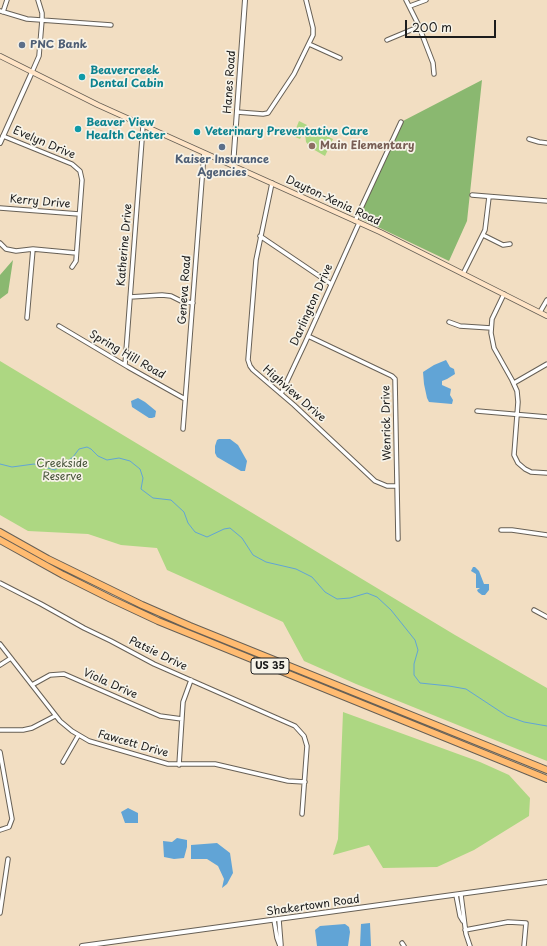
<!DOCTYPE html>
<style>
body{margin:0}
#map{position:relative;width:547px;height:946px;overflow:hidden;background:#f2dec2;font-family:"Playpen Sans",sans-serif}
canvas{display:block}
.scale{position:absolute;left:405px;top:20px;width:91px;height:18px;box-sizing:border-box;border:2px solid #1c1c1c;border-top:0;padding-left:5px;font-size:12px;line-height:14px;white-space:nowrap;color:#1c1c1c;-webkit-text-stroke:3px #f7f3e8;paint-order:stroke}
</style>
<div id="map">
<canvas width="547" height="946"></canvas>
<div class="scale">200 m</div>
</div>
<script>
const context = document.querySelector('canvas').getContext('2d');
context.lineJoin = 'round';
function fillPath(path, color) { context.fillStyle = color; context.fill(path, 'evenodd'); }
const shape = rows => new Path2D(rows.map(r => 'M' + r).join(''));
function stroke(path, color, width, dash) { context.strokeStyle = color; context.lineWidth = width; context.lineCap = dash ? 'butt' : 'round'; context.setLineDash(dash || []); context.stroke(path); }
function label(font, color, halo, rows, align = 'center') {
  context.font = font + ' "Playpen Sans",sans-serif'; context.lineWidth = 3.5; context.setLineDash([]); context.textBaseline = 'middle'; context.strokeStyle = halo; context.fillStyle = color; for (const [text, x, y, turn = 0] of rows) {
    context.save(); context.translate(x, y); context.rotate((+turn || 0) * Math.PI / 180); context.textAlign = isNaN(turn) ? turn : align; if (halo) context.strokeText(text, 0, 0); context.fillText(text, 0, 0); context.restore();
  }
}
fillPath(shape([
 [299,121,307,125,300,139,293,136],
 [308,130,316,135,320,133,333,139,325,156,311,148,306,142,305,134],
 [0,361,455,635,547,688,547,761,356,684,304,661,283,622,167,570,157,548,121,545,88,534,28,531,0,515],
 [343,712,480,762,509,775,530,798,529,816,474,850,437,867,383,868,369,845,333,855,338,839]
]), '#add782');
fillPath(shape([
 [482,80,467,221,449,261,357,217,401,122],
 [13,260,8,293,0,299,0,275]
]), '#8ab870');
fillPath(shape([
 [446,360,450,367,454,369,455,374,447,379,442,381,442,385,451,389,450,395,453,400,452,404,429,402,427,398,424,384,423,372,434,365],
 [138,398,145,402,156,411,155,417,152,418,149,418,132,407,131,401],
 [219,439,230,439,238,445,247,461,245,471,241,471,217,457,215,453,215,446,217,440],
 [473,567,475,567,479,571,484,584,489,584,489,590,485,595,482,595,478,592,477,590,480,588,476,588,476,574,471,571],
 [128,808,138,813,138,823,125,823,121,812],
 [177,838,187,840,187,847,184,858,174,859,164,857,163,841,172,842],
 [217,843,230,853,233,873,227,884,222,888,224,879,218,866,207,859,191,859,191,845],
 [370,923,371,946,360,946,361,924],
 [345,924,349,927,350,932,348,946,317,946,315,930,320,926]
]), '#61a4d6');
stroke(shape([
 [0,464,12,467,34,464,55,470,73,457,79,449,87,447,91,449,98,456,107,460,119,458,130,461,140,469,143,478,141,489,153,498,171,500,184,512,188,523,195,532,207,537,224,529,230,528,242,538,253,555,266,562,296,569,312,577,325,592,337,599,350,598,367,593,377,597,391,610,415,640,418,650,414,664,414,675,420,683,449,686,466,689,507,716,524,722,547,726]
]), '#61a4d6', 1);
const minor = shape([
 [406,0,418,24,433,63,434,74],
 [410,6,426,0],
 [0,11,27,19,111,25],
 [3,12,7,0],
 [387,40,418,27],
 [309,44,340,58],
 [32,72,39,56,42,20,42,13,38,0],
 [237,112,263,114,268,113,294,74,313,35,313,28,306,0],
 [3,136,72,164,80,171,82,180,76,261,72,267],
 [529,139,539,142,547,143],
 [272,183,256,260,248,360,250,366,253,370,294,405,375,481,387,486,397,486],
 [472,195,547,201],
 [0,208,79,214],
 [355,221,401,122],
 [483,235,503,245,510,244],
 [260,236,331,284],
 [0,243,6,249,16,251,33,249,76,253],
 [463,274,485,230,489,197],
 [504,294,492,319,491,333,494,348,512,380,517,391,518,402,514,455,518,463,525,469,531,472,547,473],
 [130,297,162,295,171,296,181,301,193,303],
 [540,312,547,300],
 [27,318,33,249],
 [449,322,460,326,491,328],
 [59,326,128,367,185,399],
 [308,336,392,376,395,379,398,539],
 [125,365,143,126],
 [514,383,547,364],
 [281,394,305,343,359,223],
 [477,411,547,417],
 [183,429,204,153],
 [501,530,512,530,547,535],
 [0,583,41,604,84,628,111,641,154,664,295,726,304,736,307,746,302,814],
 [534,610,547,617],
 [0,644,60,721,72,731,89,741,168,764,215,764,288,781,305,782],
 [0,665,11,658],
 [32,685,50,675,64,674,160,716,182,719],
 [0,730,23,730,32,728,55,716],
 [0,752,12,819,9,827,0,830],
 [63,762,78,736],
 [179,765,183,702,191,680],
 [456,895,460,916,463,921],
 [461,895,466,934,470,946],
 [0,913,8,859],
 [274,920,277,938,280,946],
 [279,920,281,945],
 [465,930,508,922,526,923,524,946],
 [402,943,404,946]
]);
const tertiary = shape([
 [0,143,32,72],
 [233,166,245,0],
 [82,946,547,882]
]);
const secondary = shape([
 [0,56,98,105,380,232,547,316]
]);
const motorway = shape([
 [0,532,48,559,142,605,190,626,547,770],
 [0,540,63,575,111,599,158,621,547,779]
]);
stroke(minor, '#676056', 5.5);
stroke(tertiary, '#676056', 6);
stroke(secondary, '#676056', 6);
stroke(motorway, '#676056', 8);
stroke(minor, '#fff', 3.5);
stroke(tertiary, '#fff', 4);
stroke(secondary, '#ffe4c6', 4.5);
stroke(motorway, '#ffbb71', 6);
for (const [x, y, r, color] of [
 [22,45,4,"#5c6f8a"],
 [82,77,4,"#0f9aa8"],
 [78,129,4,"#0f9aa8"],
 [197,132,4,"#0f9aa8"],
 [312,146,4,"#8d6e63"],
 [222,147,4,"#5c6f8a"]
]) { const dot = new Path2D(); dot.arc(x, y, r, 0, 2 * Math.PI); context.fillStyle = color; context.fill(dot); stroke(dot, '#f7f3e8', 1.5); }
for (const [x, y, w] of [
 [270,666,38]
]) { const box = new Path2D(); box.roundRect(x - w / 2, y - 8, w, 16, 3); context.fillStyle = '#f7f3e8'; context.fill(box); stroke(box, '#1c1c1c', 1); }
label('bold 10px', '#1c1c1c', null, [
 ["US 35",270,666]
]);
label('bold 11px', '#4e5e75', '#f7f3e8', [
 ["PNC Bank",30,45],
 ["Kaiser Insurance",222,160,"center"],
 ["Agencies",222,173,"center"]
], 'left');
label('bold 11px', '#0d838f', '#f7f3e8', [
 ["Beavercreek",90,71],
 ["Dental Cabin",90,84],
 ["Beaver View",86,123],
 ["Health Center",86,136],
 ["Veterinary Preventative Care",205,132]
], 'left');
label('11px', '#1c1c1c', '#f7f3e8', [
 ["Hanes Road",230,82,-86],
 ["Evelyn Drive",44,143,23],
 ["Dayton-Xenia Road",333,201,25],
 ["Kerry Drive",40,202,5],
 ["Katherine Drive",125,245,-85],
 ["Geneva Road",185,290,-86],
 ["Darlington Drive",312,305,-66],
 ["Spring Hill Road",127,355,30],
 ["Highview Drive",294,394,41],
 ["Wenrick Drive",387,423,-91],
 ["Patsie Drive",158,654,26],
 ["Viola Drive",110,684,24],
 ["Fawcett Drive",133,744,16],
 ["Shakertown Road",313,906,-8]
]);
label('bold 11px', '#785e54', '#f7f3e8', [
 ["Main Elementary",320,146]
], 'left');
label('11px', '#48543b', '#f7f3e8', [
 ["Creekside",62,464],
 ["Reserve",62,477]
]);
</script>
